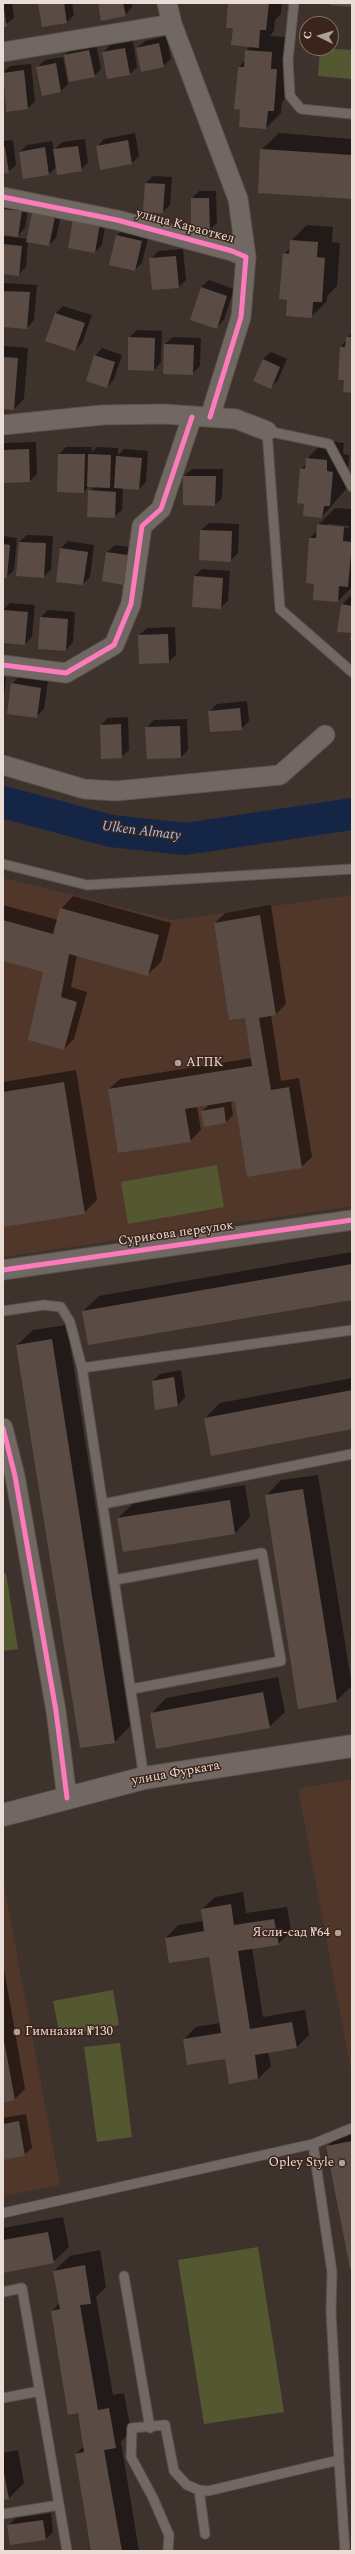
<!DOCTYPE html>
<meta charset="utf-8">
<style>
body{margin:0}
#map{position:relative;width:355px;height:2554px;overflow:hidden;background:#3e322d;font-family:Spectral,serif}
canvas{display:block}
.frame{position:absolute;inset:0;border:4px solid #ebdcd5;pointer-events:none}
.north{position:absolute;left:299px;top:16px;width:40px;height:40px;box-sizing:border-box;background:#3b251b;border:1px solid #816e65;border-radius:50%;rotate:275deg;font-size:11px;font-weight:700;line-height:16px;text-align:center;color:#ebdcd5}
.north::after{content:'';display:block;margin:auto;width:14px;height:18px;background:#aea09a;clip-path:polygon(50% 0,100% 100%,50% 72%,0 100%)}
</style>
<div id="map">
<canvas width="355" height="2554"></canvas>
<div class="frame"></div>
<div class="north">С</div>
</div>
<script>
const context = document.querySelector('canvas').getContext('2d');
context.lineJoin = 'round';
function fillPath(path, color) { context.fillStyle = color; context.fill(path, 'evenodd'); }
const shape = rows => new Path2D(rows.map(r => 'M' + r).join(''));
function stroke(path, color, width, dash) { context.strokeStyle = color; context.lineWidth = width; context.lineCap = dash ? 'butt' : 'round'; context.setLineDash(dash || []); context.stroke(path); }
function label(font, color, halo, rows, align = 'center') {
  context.font = font + ' Spectral,serif'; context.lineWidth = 3; context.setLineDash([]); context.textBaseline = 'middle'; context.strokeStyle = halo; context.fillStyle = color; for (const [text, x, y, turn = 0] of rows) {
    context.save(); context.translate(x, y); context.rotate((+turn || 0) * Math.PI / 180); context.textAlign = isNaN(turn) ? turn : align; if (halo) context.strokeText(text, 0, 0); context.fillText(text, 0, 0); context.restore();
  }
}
fillPath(shape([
 [3,878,173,920,352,895,352,1206,3,1257],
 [352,1779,352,2076,298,1789],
 [3,1879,60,2185,3,2196]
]), '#51362a');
fillPath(shape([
 [320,48,352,50,352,79,318,76],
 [217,1165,224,1207,128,1224,121,1182],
 [3,1573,6,1573,18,1649,3,1651],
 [113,1990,119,2025,60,2036,53,2001],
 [120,2043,132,2137,97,2142,84,2047],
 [258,2247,284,2412,204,2424,178,2260]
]), '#535830');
fillPath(shape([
 [3,3,12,3,14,18,3,26],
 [39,3,72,3,74,15,67,22],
 [99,3,132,3,132,7,125,15],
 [229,3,282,3,281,14,275,20,274,31,270,36,287,37,289,95,282,102,281,113,266,128,241,109,239,67,245,60,246,50,251,46,234,27],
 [166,36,171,59,163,66,137,48,145,41],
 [133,41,137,67,130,74,108,78,103,53,110,45],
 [96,43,101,69,94,76,65,55,72,48],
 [63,57,68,84,61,91,43,95,37,68,45,60],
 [31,64,35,101,28,108,6,111,3,73,10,66],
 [135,133,139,156,132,163,97,147,104,139],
 [279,133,352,139,352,198,323,194,321,196,261,150],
 [85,139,88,162,81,170,57,166,49,174,20,152,27,145,52,141,54,150,62,142],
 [13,140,16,165,8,172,3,173,3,141],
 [153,176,172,177,170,205,163,212,146,183],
 [199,191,216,191,217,223,209,230,192,198],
 [29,204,25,228,18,236,3,234,3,205],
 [40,206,62,210,56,238,49,245,28,241,26,267,18,275,3,273,3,238,5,236,28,239,32,213],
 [81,212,107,216,102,245,95,252],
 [307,225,333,227,332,242,340,243,337,286,327,296,327,301,311,317,289,299,284,254,291,247,291,241],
 [125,228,149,234,142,263,135,270,111,264,117,235],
 [183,249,186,280,179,287,151,259,158,251],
 [209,280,234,289,224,320,217,327,201,287],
 [4,283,37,285,34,320,27,328,3,326],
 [63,306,92,315,82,343,75,350,47,341,56,313],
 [137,330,162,331,161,362,154,370,129,338],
 [352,332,352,391,345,379,341,347],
 [173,337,201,338,200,366,192,374,165,344],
 [3,346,28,348,24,399,14,409,3,408],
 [102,348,122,355,114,379,107,387,95,356],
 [271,352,287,359,278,380,271,387,263,359],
 [324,441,344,443,343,454,349,455,347,488,322,517,305,503,301,469,307,463,307,459],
 [36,442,37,474,30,481,3,482,3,446,5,443],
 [66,447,92,447,92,452,97,447,118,448,118,455,124,449,148,451,146,482,139,489,123,488,122,510,114,517,89,491,94,487,89,486,84,492,59,454],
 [192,469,223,469,222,498,215,505,184,476],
 [335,508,352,509,352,587,338,601,315,583,310,538,317,531,318,525],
 [328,524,349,526,349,528,327,526],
 [209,523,239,524,238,553,230,561,201,530],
 [27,535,53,536,51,570,43,577,19,542],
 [3,536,17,538,14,570,7,577,3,577],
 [68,541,94,545,90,577,83,584,61,548],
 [115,545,135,548,130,576,123,584,103,580,107,552],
 [202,569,230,571,228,601,220,608,195,576],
 [352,594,352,640,352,633,342,605],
 [10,603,35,605,32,637,25,644,3,642,3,610],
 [48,610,75,612,73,642,66,650,41,617],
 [175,627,176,655,168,662,139,635,147,628],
 [19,676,48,681,44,709,36,717,12,684],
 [3,677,6,678,3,706],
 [247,701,249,721,241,729,209,712,217,704],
 [128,717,129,750,121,757,101,725,108,718],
 [187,719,188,750,181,757,146,728,154,720],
 [73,896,171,923,161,962,148,974,77,955,71,987,87,992,74,1039,64,1049,46,968,3,960,3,905,58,920,61,909],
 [271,905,286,1004,276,1014,271,1015,281,1081,299,1078,312,1157,301,1167,236,1100,231,1101,233,1115,226,1122,202,1111,209,1105,197,1107,201,1130,190,1141,109,1089,120,1079,252,1058,245,1017,215,923,225,913],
 [76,1070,97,1200,84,1213,3,1226,3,1082],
 [352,1252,352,1299,83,1311,99,1296],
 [67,1325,130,1726,115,1742,81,1747,17,1345,33,1330],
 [181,1370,185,1397,178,1405,156,1408,153,1381,160,1374],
 [352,1378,352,1428,205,1418,220,1403],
 [318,1475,352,1686,336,1701,266,1496,281,1480],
 [245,1485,250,1517,235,1533,123,1551,118,1518,134,1503],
 [278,1677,285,1712,269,1727,151,1714,166,1698],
 [243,1892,246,1913,287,1907,291,1931,278,1944,252,1948,263,2017,305,2010,309,2035,296,2048,268,2052,271,2066,258,2079,230,2083,226,2058,184,2039,196,2027,220,2023,209,1956,166,1938,178,1925,204,1921,202,1909,215,1897],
 [3,1963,25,2089,15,2099,3,2102],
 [26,2114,32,2148,24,2155,3,2159,3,2118],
 [352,2129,352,2267,327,2147,342,2131],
 [63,2217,69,2247,53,2262,3,2272,3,2228],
 [100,2250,106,2287,96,2297,113,2395,124,2393,131,2431,121,2442,139,2551,92,2551,76,2454,84,2446,78,2412,52,2311,60,2303,54,2271,70,2256],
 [18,2450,24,2483,9,2498,3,2499,3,2453],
 [51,2513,53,2532,46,2539,8,2526,16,2518]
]), '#0007');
stroke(shape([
 [3,802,111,831,185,839,352,814]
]), '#152546', 32);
fillPath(shape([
 [3,3,7,27,3,27],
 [38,3,64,3,67,23,42,27],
 [98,3,123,3,126,16,101,21],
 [228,3,269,3,266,30,260,30,259,48,231,45,233,28,226,28],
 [330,3,352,3,352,7,330,5],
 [159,43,164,67,141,72,136,48],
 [125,48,130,75,107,79,102,52],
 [89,50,95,77,69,82,64,55],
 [245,50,272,52,271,69,277,69,274,111,268,111,266,129,239,127,240,110,234,109,238,67,244,67],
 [56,63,61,92,42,96,36,67],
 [24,70,28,109,6,112,3,73],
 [128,140,132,164,100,170,96,146],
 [78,146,82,171,57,175,53,149],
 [3,147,5,147,9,173,3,174],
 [45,147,49,175,23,179,19,152],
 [260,149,352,155,352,199,322,197,322,193,321,197,258,193],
 [145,183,165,184,163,213,143,212],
 [191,198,209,198,210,231,191,231],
 [3,209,22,211,18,237,3,235],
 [32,213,55,217,49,246,26,242],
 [73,219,100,223,95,253,68,248],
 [116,235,142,241,135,271,109,265],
 [290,240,318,242,317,257,325,258,322,302,313,302,312,318,286,316,287,300,279,299,283,253,289,254],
 [3,244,22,246,19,276,3,274],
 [176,256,179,288,152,290,149,258],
 [201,287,227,296,217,329,190,320],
 [3,291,30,292,27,329,3,327],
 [55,313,85,323,75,351,45,341],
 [128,337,155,338,154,371,128,370],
 [346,337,352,337,352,393,343,392,344,380,338,380,340,347,345,347],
 [164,344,194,345,193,375,163,374],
 [94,355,115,362,107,388,86,381],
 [3,357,18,358,14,410,3,409],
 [263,359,280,367,271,389,253,381],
 [29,449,30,482,3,483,3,450],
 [58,454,85,454,84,493,57,492],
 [88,454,111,455,110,488,87,487],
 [116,456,142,458,139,490,114,488],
 [306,458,327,460,327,471,333,472,330,506,324,506,322,518,303,516,304,504,297,503,300,468,305,469],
 [183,476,216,476,215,506,183,505],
 [88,490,116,492,115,518,87,517],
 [317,524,344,527,343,541,352,542,348,587,339,586,338,602,313,600,314,584,306,583,309,538,316,538],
 [200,530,232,531,231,562,199,560],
 [19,542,46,543,44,578,16,576],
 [3,544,10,545,7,578,3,578],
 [60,548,88,552,83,585,56,582],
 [106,552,128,555,123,585,102,581],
 [194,576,223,578,221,609,192,607],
 [341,604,352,606,352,641,350,640,351,633,337,632],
 [3,610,28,612,25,645,3,643],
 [40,617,68,619,66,651,38,649],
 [168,634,169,663,139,664,138,635],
 [11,683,41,688,37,718,7,714],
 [240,708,242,730,210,732,208,711],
 [121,724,122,758,101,759,100,725],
 [180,726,181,758,147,759,145,727],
 [60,908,159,935,148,976,69,954,61,997,77,1002,64,1050,28,1040,43,972,3,961,3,920,53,934],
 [260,915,276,1015,259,1018,271,1090,289,1087,302,1168,247,1177,235,1101,185,1109,191,1142,118,1153,108,1089,252,1066,245,1018,229,1020,214,923],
 [64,1082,85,1214,3,1227,3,1092],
 [224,1107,226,1123,204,1127,201,1111],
 [352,1264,352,1300,88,1345,82,1311],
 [52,1339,115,1743,80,1748,16,1345],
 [174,1377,178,1406,155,1410,152,1381],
 [352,1390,352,1429,211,1456,204,1418],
 [303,1489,337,1702,298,1709,265,1495],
 [230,1500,235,1534,123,1552,117,1518],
 [263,1692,270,1728,156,1749,150,1713],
 [231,1904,234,1925,274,1919,279,1945,238,1951,250,2029,292,2022,297,2048,255,2055,258,2079,229,2084,225,2059,187,2065,183,2039,221,2033,209,1957,169,1963,165,1938,204,1931,201,1909],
 [3,2035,15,2100,3,2103],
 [19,2121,25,2156,3,2160,3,2124],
 [352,2141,352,2268,350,2268,326,2146],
 [48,2232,54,2263,3,2273,3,2240],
 [85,2265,91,2304,80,2305,98,2410,109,2408,116,2448,104,2450,122,2551,91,2551,75,2454,84,2452,78,2413,68,2415,51,2311,60,2309,53,2271],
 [3,2468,9,2499,3,2500],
 [43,2520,46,2540,10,2545,7,2525]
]), '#5a4c45');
const service = shape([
 [294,3,288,60,290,96,301,109,352,114],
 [352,487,329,444,267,431,280,609,352,672],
 [3,864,87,885,352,869],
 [3,1311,44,1305,61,1307,70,1322,82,1368,144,1778],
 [82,1368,352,1330],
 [103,1504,352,1454],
 [115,1580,262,1553,281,1661,132,1689],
 [313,2144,332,2272,331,2312,339,2460],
 [3,2213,313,2144,352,2128],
 [124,2276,150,2428],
 [3,2292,22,2288,67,2551],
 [3,2398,40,2391],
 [199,2490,205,2534],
 [3,2514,59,2505],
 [168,2551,169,2535,153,2498,131,2457,132,2428,165,2425,174,2471,187,2485,199,2490,208,2491,339,2460,345,2551]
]);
const minor = shape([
 [167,3,172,24,238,199,246,257],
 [3,52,172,24],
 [3,197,117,220,232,251,246,257,241,317,210,417],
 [3,425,102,415,164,414,236,419,267,431],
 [3,665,66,673,114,645,131,604,142,526,161,509,192,417],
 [3,765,84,789,116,791,280,775,325,735],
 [3,1270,352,1220],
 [3,1428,15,1476,56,1711,67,1798]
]);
const tertiary = shape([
 [3,1815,144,1778,352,1746]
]);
stroke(service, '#5b514c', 11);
stroke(minor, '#5b514c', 21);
stroke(tertiary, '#5b514c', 24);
stroke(service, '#716863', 9);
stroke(minor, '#716863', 19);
stroke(tertiary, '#716863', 22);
stroke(shape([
 [3,197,117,220,232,251,246,257,241,317,210,417],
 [3,665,66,673,114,645,131,604,142,526,161,509,192,417],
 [3,1270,352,1220],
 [3,1428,15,1476,56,1711,67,1798]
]), '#fd7abc', 5);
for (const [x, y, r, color] of [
 [178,1063,4,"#aea09a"],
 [338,1933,4,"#aea09a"],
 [17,2032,4,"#aea09a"],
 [342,2163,4,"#aea09a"]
]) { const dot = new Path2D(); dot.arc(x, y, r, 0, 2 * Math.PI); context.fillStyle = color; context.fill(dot); stroke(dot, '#3b251b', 1.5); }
label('13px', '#ebdcd5', '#3b251b', [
 ["улица Караоткел",185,227,15],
 ["Сурикова переулок",176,1234,-8],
 ["улица Фурката",176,1774,-10]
]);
label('13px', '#ebdcd5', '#3b251b', [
 ["АГПК",186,1063],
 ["Ясли-сад №64",330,1933,"right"],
 ["Гимназия №130",25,2032],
 ["Opley Style",334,2163,"right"]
], 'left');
label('italic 14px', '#a2c0f4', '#3b251b', [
 ["Ulken Almaty",141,832,7]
]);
</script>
